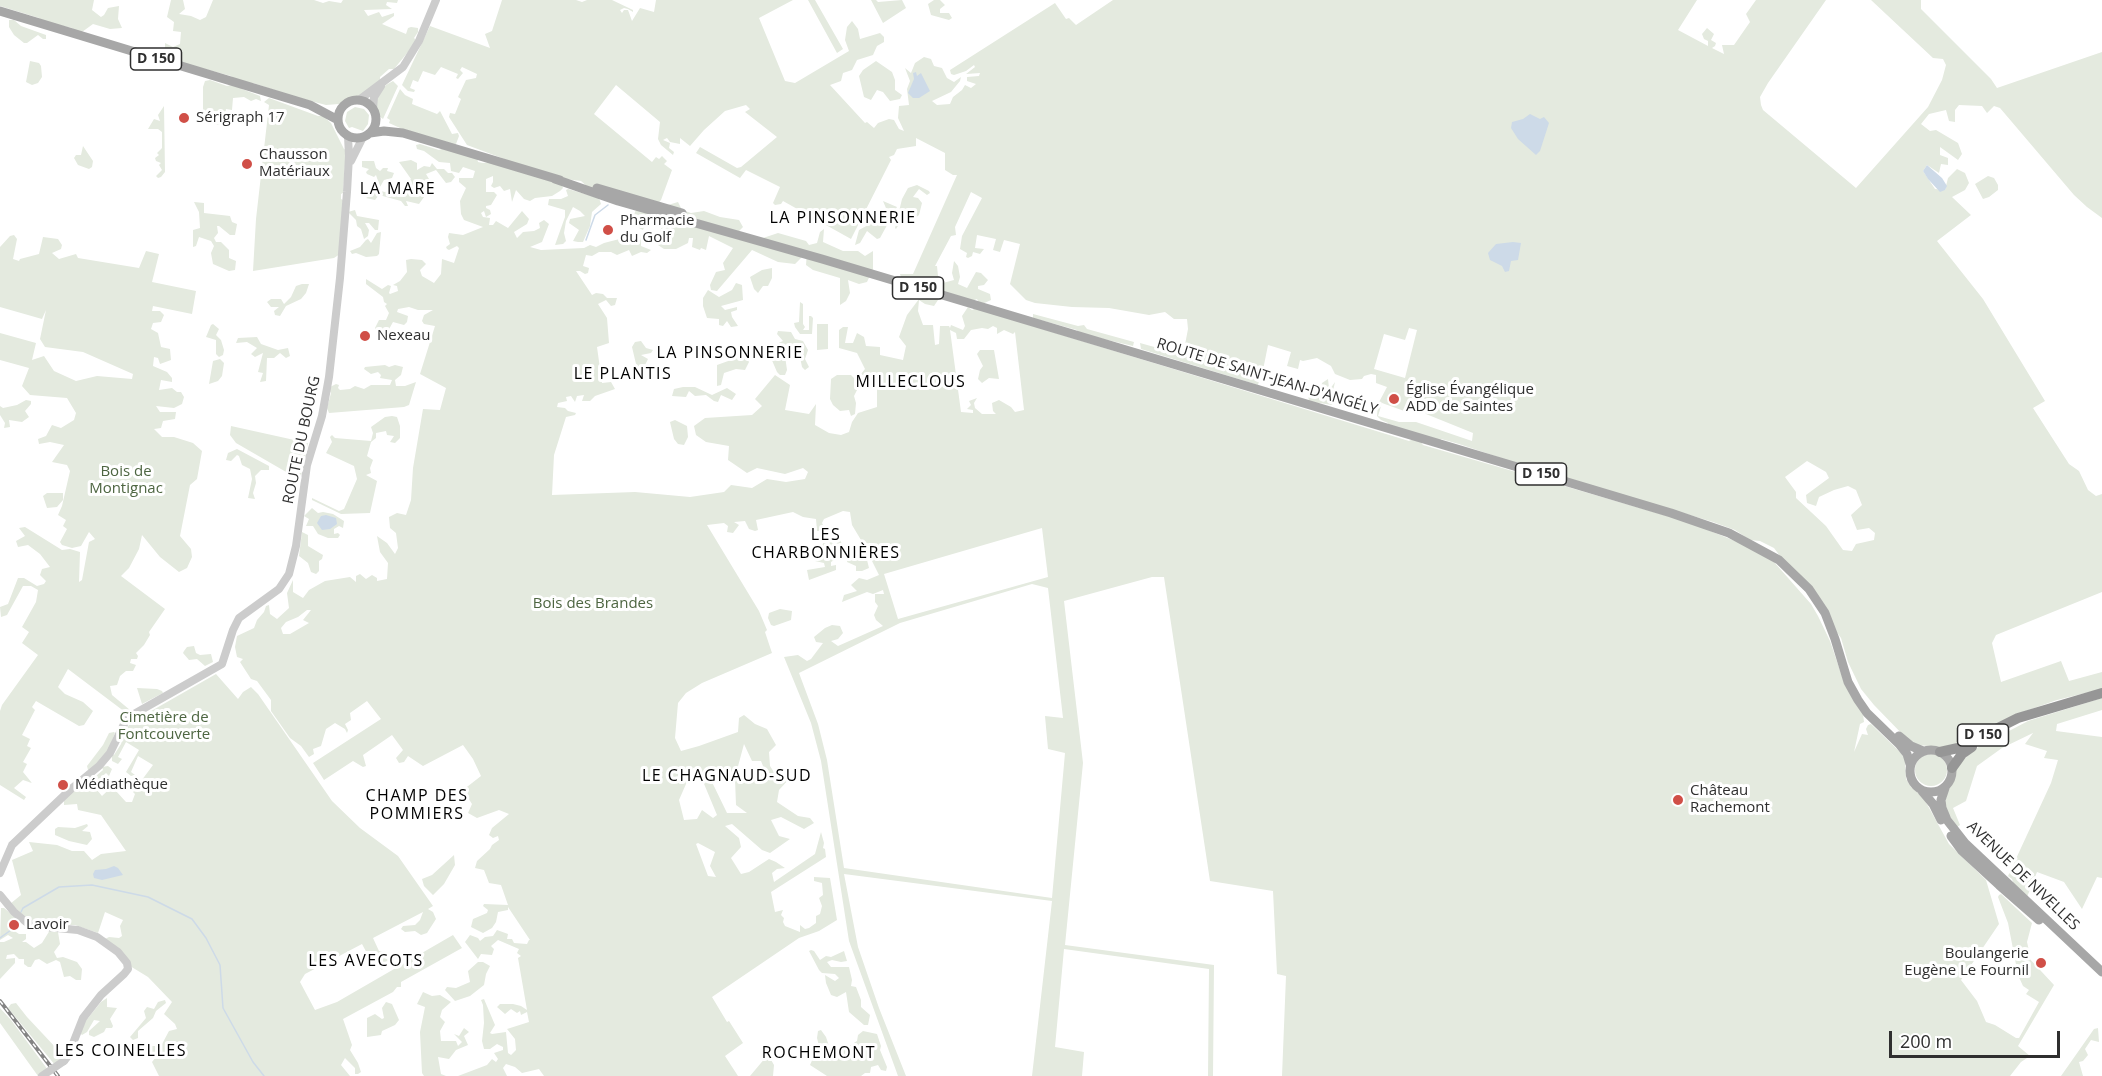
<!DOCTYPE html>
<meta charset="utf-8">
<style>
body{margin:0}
#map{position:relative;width:2102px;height:1076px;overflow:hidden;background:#fff;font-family:"Open Sans",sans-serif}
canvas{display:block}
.scale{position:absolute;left:1889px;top:1031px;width:171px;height:27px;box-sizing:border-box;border:3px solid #2f2f2f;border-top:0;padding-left:8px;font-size:18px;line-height:21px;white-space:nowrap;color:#2f2f2f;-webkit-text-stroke:4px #fff;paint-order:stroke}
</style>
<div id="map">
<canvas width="2102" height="1076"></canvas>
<div class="scale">200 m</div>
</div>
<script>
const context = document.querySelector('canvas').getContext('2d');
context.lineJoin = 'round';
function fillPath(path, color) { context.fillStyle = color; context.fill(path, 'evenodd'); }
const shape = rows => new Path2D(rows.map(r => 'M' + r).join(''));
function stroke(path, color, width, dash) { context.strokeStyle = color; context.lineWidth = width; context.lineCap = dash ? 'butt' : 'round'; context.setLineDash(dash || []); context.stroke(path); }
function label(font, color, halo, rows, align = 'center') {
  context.font = font + ' "Open Sans",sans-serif'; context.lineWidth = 6; context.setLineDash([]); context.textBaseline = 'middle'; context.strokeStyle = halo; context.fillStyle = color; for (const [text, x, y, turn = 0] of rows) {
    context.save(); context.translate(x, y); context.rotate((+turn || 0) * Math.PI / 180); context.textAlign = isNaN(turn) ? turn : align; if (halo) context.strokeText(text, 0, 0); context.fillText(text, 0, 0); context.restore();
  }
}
fillPath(shape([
 [0,0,94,0,92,10,101,17,104,15,108,8,119,6,118,19,122,28,110,29,93,24,82,32,74,30,72,28,41,21,39,18,0,6],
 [171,0,183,0,185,9,179,14,191,16,200,20,206,17,213,0,314,0,323,3,329,1,341,3,343,0,398,0,397,3,387,2,386,5,392,9,364,10,368,16,379,12,382,17,394,13,394,16,382,24,406,34,408,28,411,27,418,28,418,32,414,38,416,40,408,52,394,69,389,69,380,77,380,81,357,97,339,104,326,105,299,98,253,83,247,85,234,80,231,76,175,61,172,55,165,49,165,43,173,47,180,44,181,32,173,31,174,22,167,17],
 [502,0,576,0,582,2,587,0,612,0,633,10,633,12,628,9,624,8,620,10,622,13,624,10,628,10,632,21,640,8,654,12,656,0,793,0,759,18,785,81,795,83,849,51,845,40,847,27,852,21,858,29,860,39,880,33,884,37,884,42,877,46,873,55,857,60,852,70,843,73,841,81,830,85,865,123,867,122,874,128,878,123,889,119,894,120,899,129,904,131,898,118,899,106,909,105,907,89,910,81,905,68,911,73,915,63,924,57,931,59,934,66,942,68,947,78,954,82,961,77,960,81,951,92,932,101,937,105,950,104,953,97,962,90,965,85,971,88,976,84,967,81,967,77,979,76,980,73,966,74,975,67,974,65,966,71,954,75,951,74,950,70,1055,3,1066,19,1069,18,1076,25,1113,0,1697,0,1678,30,1708,46,1708,41,1704,39,1702,34,1707,28,1714,34,1711,40,1716,43,1715,46,1712,48,1724,54,1722,45,1734,45,1750,22,1746,14,1756,0,1826,0,1768,83,1760,97,1761,105,1763,110,1856,188,1928,107,1942,80,1946,65,1943,59,1933,58,1871,0,1921,0,1921,9,1991,79,1997,88,2102,52,2102,218,2087,207,2074,195,2000,108,1994,106,1987,113,1982,106,1959,105,1955,110,1955,122,1949,121,1946,110,1929,114,1921,124,1930,131,1936,130,1958,143,1962,154,1958,160,1940,147,1940,155,1948,158,1948,165,1941,164,1939,173,1927,165,1923,171,1935,189,1945,190,1948,178,1957,169,1965,173,1969,183,1965,190,1952,197,1971,215,1937,241,1983,299,2045,401,2033,408,2069,464,2079,471,2088,490,2096,496,2102,494,2102,592,1996,635,1992,643,2001,682,2061,661,2069,681,2102,672,2102,689,2057,700,2020,713,1947,748,1918,745,1907,739,1874,705,1861,689,1848,662,1841,638,1774,548,1760,541,1750,540,1735,530,1713,522,1516,463,1459,444,1441,439,1439,442,1388,425,1388,423,1381,420,1377,416,1378,404,1387,387,1376,383,1376,375,1371,374,1364,376,1362,379,1350,380,1335,374,1331,366,1317,358,1303,361,1300,360,1298,369,1287,366,1291,352,1268,345,1263,370,1269,375,1267,382,1259,381,1258,385,1141,349,1140,343,1183,355,1188,329,1187,319,1174,319,1165,312,1149,315,1109,308,1072,307,1035,303,1026,300,1010,284,1020,244,1004,240,1000,252,993,250,996,239,977,235,975,248,984,249,980,254,973,252,972,256,968,258,966,257,967,253,960,249,962,236,982,198,971,192,955,227,956,235,951,236,935,266,937,266,938,276,943,283,954,280,952,273,954,261,958,266,960,277,958,284,967,288,976,272,981,273,988,280,984,285,978,286,978,289,990,294,991,300,980,305,977,299,970,302,943,293,942,287,933,283,933,292,938,300,934,306,925,304,919,300,918,311,923,325,933,325,935,345,939,344,940,326,949,326,950,328,951,325,963,330,965,326,962,316,968,307,972,310,978,307,1026,324,1360,426,1409,441,1413,439,1420,441,1423,445,1688,522,1745,545,1774,562,1811,604,1818,616,1830,641,1845,685,1863,714,1864,722,1860,724,1854,752,1862,734,1868,735,1866,729,1868,725,1871,724,1901,753,1905,759,1906,779,1911,787,1923,797,1949,844,1986,880,1999,924,1961,980,1977,1001,1986,1022,1995,1025,2016,1038,2019,1038,2039,1002,2026,994,2029,990,2023,986,2018,975,2008,923,1998,897,1999,895,2001,894,2032,923,2027,942,2030,955,2028,957,2054,985,2018,1046,2030,1056,2021,1062,2010,1076,1282,1076,1286,976,1277,974,1273,891,1210,881,1164,577,1152,577,1064,601,1083,763,1065,945,1214,965,1213,1076,1208,1076,1209,969,1064,949,1055,1047,1084,1052,1082,1076,1032,1076,1052,901,844,874,858,947,879,1008,906,1076,898,1076,849,941,821,761,811,723,784,657,798,655,807,661,811,659,823,643,816,642,814,637,825,628,832,625,840,626,843,633,838,639,831,641,838,646,883,626,876,620,874,615,878,606,875,602,875,594,884,594,883,590,873,594,867,592,842,602,844,595,857,591,851,585,859,578,867,580,879,575,870,557,867,560,869,568,862,571,856,571,856,566,847,562,848,556,856,553,853,547,864,545,852,525,850,512,843,511,824,519,822,523,824,527,822,531,817,531,816,519,803,517,793,512,756,520,758,530,755,531,749,529,745,521,734,522,739,525,733,533,727,532,728,526,724,523,707,525,759,611,767,630,765,632,772,653,702,683,686,693,678,703,675,738,681,751,699,746,738,732,739,718,744,715,755,724,767,729,776,745,769,752,770,766,777,777,786,769,790,769,790,778,779,790,777,802,798,816,810,818,814,823,804,829,781,817,771,820,779,836,790,839,770,853,762,850,732,824,725,826,739,838,741,847,731,858,741,874,749,872,769,859,776,862,785,868,777,869,772,873,774,882,815,854,821,832,824,843,823,848,825,849,826,857,771,892,775,912,783,910,781,915,784,918,783,922,785,926,800,932,800,925,805,929,809,928,816,923,816,916,820,914,822,906,819,898,823,895,822,883,814,881,814,877,830,878,837,920,819,931,799,938,712,997,727,1022,729,1021,743,1043,725,1056,738,1076,544,1076,539,1069,522,1073,515,1067,506,1064,503,1068,507,1076,458,1076,487,1065,492,1059,496,1062,498,1059,494,1053,503,1050,503,1047,497,1044,490,1049,484,1049,482,1041,484,1023,483,1005,481,1000,484,999,495,1025,490,1033,492,1034,506,1032,508,1053,511,1055,516,1050,515,1039,507,1029,529,1022,527,1012,521,1015,520,1011,517,1013,511,1009,505,1014,497,1007,500,1004,513,1004,521,1006,527,1010,518,958,521,956,517,953,519,949,498,940,491,946,494,949,492,955,481,954,478,959,465,942,470,935,478,938,480,941,485,937,493,936,497,930,508,934,507,939,512,939,514,943,527,944,529,940,530,940,508,907,508,910,498,912,496,922,492,928,483,933,471,927,473,919,487,913,488,910,483,906,484,904,508,905,501,885,489,883,484,870,475,868,477,861,490,849,492,845,499,840,498,836,493,838,489,835,492,828,509,814,499,810,477,818,468,813,472,804,463,790,481,776,473,759,463,745,423,766,408,756,404,762,399,763,396,758,403,750,392,735,363,755,366,766,363,767,353,761,324,780,313,763,381,719,367,701,350,713,351,720,345,724,348,730,347,733,345,729,335,723,326,729,321,746,313,749,314,754,309,757,301,746,290,738,271,711,271,700,257,681,251,679,240,662,243,659,237,657,235,647,237,636,254,628,257,620,264,612,266,606,269,605,270,614,277,619,289,608,287,593,293,580,293,592,303,598,309,590,325,581,350,577,356,582,356,576,360,574,366,579,372,575,377,578,377,581,387,579,388,563,380,552,377,536,387,543,395,554,398,548,396,533,390,528,389,517,397,513,406,515,411,500,413,468,423,409,440,410,446,388,420,374,435,326,424,324,422,321,424,315,433,310,418,310,409,307,398,309,397,312,408,316,407,322,404,325,393,322,388,331,378,332,375,328,379,320,386,320,389,313,385,306,387,304,384,302,383,297,366,284,366,279,382,289,388,285,391,286,389,293,390,294,398,291,397,286,393,285,400,281,407,272,406,260,411,259,422,260,426,264,420,270,422,276,434,283,441,274,442,259,454,263,459,248,457,246,449,250,447,249,446,247,450,244,448,237,449,233,463,235,483,227,464,220,461,214,460,201,466,188,459,182,459,178,473,178,475,171,463,167,459,173,451,171,450,163,439,162,424,151,417,149,416,145,420,144,439,150,444,148,389,123,390,120,387,118,400,89,405,95,413,99,412,104,437,114,440,111,452,134,458,133,459,136,456,144,452,145,477,157,478,162,483,163,507,160,467,145,449,117,450,113,455,114,461,99,458,97,466,80,476,78,477,74,462,67,460,70,463,73,458,79,456,78,458,74,441,67,435,75,423,71,418,82,413,80,410,88,415,90,414,92,408,91,402,85,430,26,490,48,485,34,492,31],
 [616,85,660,122,658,139,661,145,673,155,674,152,669,148,670,143,663,140,667,138,670,142,680,144,680,138,690,146,704,130,725,111,746,105,750,109,745,112,777,137,741,167,737,168,700,147,696,153,740,178,746,170,780,187,773,203,775,205,781,204,783,201,851,239,891,160,889,157,894,155,897,149,916,146,916,138,945,153,945,170,953,175,957,175,913,274,900,274,903,283,919,293,919,299,907,315,899,337,906,346,903,360,880,355,880,347,866,346,864,337,857,333,853,343,845,343,848,327,843,327,839,330,839,348,857,353,865,369,861,374,870,380,869,389,877,386,877,407,858,413,852,422,849,432,841,435,829,433,815,425,816,404,809,414,785,410,790,385,775,375,755,399,762,406,752,415,705,418,694,426,696,435,706,442,729,446,728,460,747,473,757,468,785,474,803,468,808,472,805,479,786,482,767,479,752,488,731,485,724,492,690,497,635,492,552,495,554,455,566,417,575,415,576,413,568,411,565,408,557,407,558,403,567,401,566,397,571,396,575,402,577,396,584,395,582,401,590,401,595,396,615,389,611,382,602,383,597,347,609,343,607,318,598,304,606,300,611,306,615,305,617,298,607,298,603,294,596,293,592,295,576,271,580,271,585,274,588,273,589,268,583,266,586,255,592,256,599,252,611,252,617,255,629,250,632,256,641,252,647,253,651,250,641,246,641,241,650,239,650,234,635,235,604,243,596,247,590,245,584,248,541,250,530,247,542,242,549,224,544,220,539,223,540,228,534,231,523,232,517,238,514,232,527,224,529,219,522,211,508,228,496,221,493,225,489,225,490,218,483,217,481,213,484,211,486,217,491,214,490,210,486,208,486,206,491,205,497,195,494,192,486,192,486,179,493,176,493,182,491,186,494,188,500,186,504,191,510,189,512,202,516,190,524,199,530,201,535,198,552,196,560,191,563,188,561,183,565,179,581,181,591,190,639,204,634,214,639,228,643,230,646,222,654,222,656,217,653,209,661,200,672,170,664,164,667,161,662,156,659,159,656,157,652,162,594,114],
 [993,326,997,328,997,334,1004,330,1013,334,1015,332,1024,410,1015,412,1011,407,999,400,992,403,993,411,996,414,982,414,975,408,974,403,977,398,969,401,971,405,967,409,973,410,973,413,961,412,950,330,956,333,957,339,964,339,971,330,982,328,988,329],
 [1409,328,1417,330,1405,378,1374,369,1384,334,1405,340],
 [1382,403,1407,412,1412,404,1422,407,1426,414,1473,433,1472,441,1416,422,1399,422,1378,416],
 [1807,461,1826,472,1829,478,1806,495,1807,503,1816,506,1819,497,1834,490,1848,486,1856,490,1862,505,1851,515,1857,530,1869,528,1875,533,1874,540,1856,544,1852,551,1843,550,1826,526,1796,498,1796,492,1785,477],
 [1042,528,1048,577,898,619,884,574],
 [1032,584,1048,588,1063,718,1045,716,1048,749,1065,753,1052,898,844,868,827,760,818,724,799,673,900,623],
 [307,610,311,610,303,620,309,623,290,634,283,634,281,628,286,622,298,617],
 [744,744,752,761,761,761,763,766,760,779,756,781,737,770],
 [697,767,717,815,713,818,702,810,697,819,684,820,679,800,693,768],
 [719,776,735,779,736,805,747,813,727,813,711,780],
 [698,843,715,852,710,866,716,877,708,876,696,844],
 [808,0,815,0,843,49,837,53],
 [871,0,876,0,878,2,902,0,906,8,883,23],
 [934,0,940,0,945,5,940,9,940,13,949,13,952,18,949,20,931,15,928,4],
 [9,20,14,20,21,26,46,35,46,39,43,39,38,35,27,43,24,43,14,35,9,27],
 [30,61,39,63,41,66,42,77,38,83,32,85,26,82],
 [876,61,892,72,895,80,895,90,902,95,900,99,890,101,883,92,877,90,871,100,864,97,859,76,863,70],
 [210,80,227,86,236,84,242,89,260,96,261,101,256,99,251,101,244,97,233,98,232,110,226,109,224,123,230,124,230,126,203,123,203,87,205,81],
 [393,81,398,86,383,119,379,116,376,107,378,94,386,85],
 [269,98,318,116,323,116,331,123,344,149,346,150,343,193,341,194,341,199,343,200,340,254,334,258,253,271,256,219,269,105,264,102],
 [164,106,165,172,161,177,158,178,156,176,162,170,159,165,161,163,156,161,155,158,159,155,157,153,162,148,162,132,158,129,148,129,154,119,160,121,158,115],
 [355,107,364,109,369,115,368,124,363,131,352,127,349,128,345,121,347,112],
 [83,146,93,161,92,167,89,169,78,165,74,158,76,155,81,155],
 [411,160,417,163,417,170,424,166,430,167,432,163,437,169,444,169,448,173,452,173,455,177,451,182,446,183,436,170,426,174,429,179,424,197,419,204,406,201,408,206,405,206,401,201,379,195,375,200,366,198,373,194,372,189,385,192,391,190,405,189,405,184,411,179,399,162],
 [362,161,374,161,376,168,380,171,383,168,388,168,387,171,394,173,392,178,384,180,380,187,376,175,374,177,367,174,366,172,369,169,362,167],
 [1988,176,1994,178,1998,185,1998,190,1989,197,1983,199,1975,184],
 [917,185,929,191,930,193,927,195,919,189,913,197,918,198,922,203,919,215,914,219,903,218,896,229,895,228,902,199,908,188],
 [568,189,599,198,601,204,592,212,590,226,583,242,578,242,573,241,579,230,569,223,570,219,585,216,580,211,573,207,566,221,564,233,566,241,563,244,555,245,565,217,565,210,548,205,549,199,561,199,568,196,566,190],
 [883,201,897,207,880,238,877,239,867,231,860,243,855,245,859,230,870,224,885,221,888,213],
 [194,202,204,203,204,213,230,216,232,222,237,224,235,235,230,235,219,226,217,226,218,233,214,238,216,242,221,242,229,250,229,258,236,261,235,270,229,271,213,264,211,253,214,246,211,241,199,237,196,246,193,247,193,230,200,228,199,212],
 [678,202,682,210,691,213,704,211,720,217,739,220,743,227,737,233,751,242,778,233,806,241,809,245,817,243,820,232,824,229,823,242,843,251,858,251,865,256,873,251,873,269,867,282,859,284,848,280,850,293,846,301,840,305,840,278,813,270,806,265,807,252,795,264,778,262,752,250,717,291,711,290,710,285,716,272,725,270,723,263,733,248,709,236,706,250,701,248,700,250,692,247,693,238,689,238,688,243,676,249,664,249,658,245,662,223,668,205],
 [355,210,357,216,379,220,378,230,375,230,369,223,365,223,369,230,368,236,364,239,361,229,357,226,356,220,348,212],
 [381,232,379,254,377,256,366,257,356,253,352,254,350,251,360,247,366,240,368,239,371,243,377,233],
 [14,235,17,239,13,259,19,261,20,259,39,254,43,237,58,239,62,245,61,249,52,253,59,259,76,254,78,258,139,268,146,251,159,254,152,282,196,291,192,314,153,306,152,311,160,311,164,315,161,322,153,323,151,329,158,333,161,347,170,349,171,360,160,364,158,358,154,357,153,366,167,372,172,378,172,382,161,380,159,390,172,388,177,392,181,392,184,397,182,404,174,408,156,406,160,412,176,412,175,419,163,421,161,428,154,429,162,437,174,437,193,443,202,451,197,479,190,485,180,536,191,549,192,557,187,568,179,572,160,557,142,535,139,549,129,568,121,576,165,609,149,632,150,635,144,645,136,653,138,656,137,659,131,659,130,663,136,665,133,671,126,671,120,676,117,685,110,686,112,695,130,710,125,712,68,669,58,687,65,694,83,702,93,711,84,725,79,726,36,701,32,707,35,710,22,735,30,739,27,746,31,748,23,762,27,764,23,772,32,783,23,780,14,788,26,797,24,800,0,785,0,711,2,705,38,655,22,643,29,632,22,627,36,602,38,590,31,586,23,586,7,615,1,617,0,607,8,604,18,578,24,578,37,586,44,584,46,581,40,575,42,569,50,567,40,554,28,545,18,547,16,541,25,536,19,528,25,527,62,550,70,549,80,552,79,582,82,580,89,542,95,539,89,532,81,546,72,548,62,545,60,542,67,529,63,526,66,520,58,515,62,506,70,471,67,465,52,462,64,445,50,442,39,444,38,439,46,436,52,425,61,428,74,420,76,413,67,398,30,395,22,386,29,368,0,360,0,333,36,343,32,360,44,356,54,371,76,381,97,376,132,379,133,374,83,352,45,347,40,339,46,310,42,319,0,307,0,247,10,236],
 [772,268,772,278,768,286,763,286,758,293,754,289,750,277,762,270],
 [736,283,742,285,743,300,721,306,725,310,737,307,737,310,731,312,732,317,738,326,731,327,727,321,723,326,719,325,719,319,707,318,703,306,703,298,708,290,719,297,732,290],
 [302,284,309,284,306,293,301,299,286,306,280,316,275,315,274,311,279,307,271,307,267,302,271,299,281,299,284,304,291,297,296,286],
 [800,302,803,304,803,324,805,327,803,330,809,330,809,316,811,316,813,318,812,334,800,334,795,327,794,323,799,322],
 [1033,314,1078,326,1084,325,1087,329,1134,342,1133,346,1078,333,1077,330,1033,318],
 [213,324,219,329,216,335,221,340,224,350,223,355,219,357,216,354,216,340,206,337,211,325],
 [817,324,828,324,828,349,817,350],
 [778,331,791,332,795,339,803,341,808,350,805,359,809,367,805,370,802,367,800,357,792,344,784,349,787,370,785,375,780,375,777,372,771,358,772,346,783,341,777,334],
 [257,337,261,344,278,350,288,348,290,356,286,358,280,353,274,358,267,358,266,381,260,382,263,373,258,372,263,353,255,357,251,354,257,348,247,342,236,343,238,338],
 [641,341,646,348,653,350,651,353,641,355,648,359,644,367,639,367,636,364,632,347,635,342],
 [980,350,994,350,999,379,989,378,982,383,978,379,980,370,983,366,977,354],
 [745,355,749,362,745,370,736,369,724,373,721,385,717,386,717,365],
 [220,359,224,363,222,376,218,381,209,384,213,361],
 [385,365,389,367,395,365,403,367,401,375,395,380,396,386,405,386,416,382,409,405,404,407,329,413,327,408,331,393,328,388,336,384,339,385,338,388,340,390,350,389,355,386,364,389,371,385,390,385,392,380,380,378,381,375,378,372,371,374,364,369,365,367],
 [837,375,851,375,860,384,854,396,856,403,855,414,851,416,849,410,840,411,833,405,830,399,831,379],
 [1328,379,1329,388,1330,389,1335,382,1331,400,1334,402,1332,405,1320,403,1314,405,1309,402,1308,394,1311,389,1319,390,1322,396,1326,395,1327,390,1321,389,1322,383],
 [683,387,695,387,712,395,727,388,736,394,732,400,721,395,718,402,714,401,706,395,695,396,689,391,686,397,672,396,674,389],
 [26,400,31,401,31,404,25,411,29,417,22,422,9,420,10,427,4,428,5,423,0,415,0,406,3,408,17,405],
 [392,416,397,417,400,426,400,438,395,443,390,442,394,436,387,435,386,431,376,433,376,438,371,442,367,456,373,460,370,468,371,473,366,475,377,481,370,513,341,514,312,500,312,498,339,511,344,509,357,479,354,466,326,453,332,442,330,437,332,435,335,438,371,441,373,433,371,427,385,417],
 [675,420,687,426,688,437,684,445,678,444,674,439,670,422],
 [231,426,308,443,300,480,236,443,230,435],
 [237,449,269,466,269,470,261,470,255,476,256,483,253,493,255,499,248,498,252,479,250,469,242,465,239,456,237,455,231,461,226,460,228,453],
 [47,493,63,493,63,500,57,507,47,508,43,496],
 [312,508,318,513,323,512,333,514,344,521,343,528,339,526,334,529,334,534,338,533,340,535,338,538,328,538,318,534,313,526,306,526,309,519,304,516],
 [302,532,308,535,308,546,323,555,322,559,319,561,319,571,316,574,311,572,308,563,299,556],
 [827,537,835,537,840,540,844,548,841,554,832,552,833,556,839,557,831,562,831,566,836,565,836,570,809,580,807,570,825,567,824,563,815,561,824,557,823,554,833,549,831,547,823,549,821,547],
 [780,609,792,611,791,620,774,626,771,625,768,618,769,613],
 [194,646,196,653,200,655,211,654,213,662,205,666,197,659,189,660,183,653,184,651,187,647],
 [216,674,238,699,243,692,251,687,258,694,332,801,360,828,398,856,433,906,428,909,433,912,436,919,427,933,421,935,415,931,405,932,401,929,403,926,415,925,420,920,423,912,373,938,379,951,388,953,391,957,382,970,369,957,362,944,305,974,300,982,315,1010,337,1002,453,935,462,948,401,982,401,987,397,987,393,992,343,1019,352,1045,350,1050,358,1063,361,1072,358,1074,355,1074,355,1068,345,1058,341,1065,350,1076,159,1076,152,1062,156,1057,150,1052,151,1046,161,1046,169,1031,177,1029,175,1024,164,1014,172,1002,148,977,130,966,105,939,109,937,119,938,122,936,120,926,123,920,105,912,98,933,75,925,46,925,32,922,10,904,21,895,12,860,33,851,29,842,57,845,72,851,84,851,92,860,101,854,126,851,101,815,78,810,77,804,64,805,64,800,79,786,82,788,103,770,102,767,108,766,112,769,109,776,106,773,93,785,102,796,122,777,127,781,127,785,123,783,116,791,126,802,132,802,135,794,133,792,153,765,138,756,131,772,135,775,131,776,126,772,139,750,126,742,118,757,122,759,118,764,112,761,112,755,114,755,121,744,127,727,132,722],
 [137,688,157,689,162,691,163,693,142,704],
 [2102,698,2102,710,2057,724,2056,731,2102,737,2102,878,2097,877,2082,909,2064,882,2037,872,2027,897,2014,886,2012,879,2008,876,2051,783,2058,760,2044,758,2047,751,2025,744,2033,733,2002,748,1977,766,1966,801,1953,808,1960,825,1957,827,1959,830,1944,807,1948,790,1955,778,1957,767,1973,750,2028,721],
 [114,732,115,733,106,755,90,771,88,770,87,766,103,745,109,733],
 '1915 770a16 16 0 1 1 32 0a16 16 0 1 1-32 0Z',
 [87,824,88,826,82,831,90,832,92,839,87,845,69,841,55,835,55,829,58,827,75,828],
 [454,855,455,865,444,884,433,895,424,886,422,879,432,875],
 [1,908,4,908,15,917,11,927,13,930,19,934,26,934,26,939,22,942,26,942,34,948,42,943,50,930,58,932,60,944,54,952,57,958,63,957,77,962,82,969,81,980,76,980,70,976,64,977,60,962,56,960,47,964,39,959,35,960,31,967,28,967,24,964,24,959,19,959,14,954,7,955,6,959,15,958,15,963,0,979,0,942,4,942,13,938,8,935,0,940],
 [811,950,814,951,820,960,826,956,831,957,844,951,847,961,841,962,832,960,827,962,831,967,849,967,852,980,851,986,856,987,861,1000,861,1007,870,1015,868,1025,864,1025,849,1012,846,992,837,997,831,995,826,983,825,975,835,981,839,978,835,974,822,973,819,970,809,951],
 [478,962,483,962,490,966,486,974,484,985,470,996,455,1001,445,990,447,987,456,988,470,982,468,971],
 [423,992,432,996,440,995,451,1002,442,1010,440,1017,445,1022,440,1031,441,1041,456,1041,458,1046,462,1042,454,1034,459,1036,464,1028,469,1032,464,1036,468,1045,456,1050,449,1059,438,1057,441,1074,446,1076,424,1076,422,1073,420,1032,425,1007,417,1004],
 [107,998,107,1007,117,1008,110,1019,113,1026,112,1028,106,1028,104,1032,94,1037,89,1035,89,1031,100,1021,94,1020,87,1032,82,1035,79,1032,84,1020,88,1018,101,1002],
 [165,1000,166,1003,156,1011,153,1018,138,1031,138,1038,133,1040,130,1037,146,1018,144,1011,147,1007,154,1009,158,1002],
 [386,1002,392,1004,399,1020,395,1025,382,1031,381,1035,367,1037,367,1018,375,1014,382,1019,384,1018,382,1008],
 [16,1003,27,1017,57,1049,57,1054,62,1060,55,1065,8,1008,11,1004],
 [0,1008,11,1020,48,1070,38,1076,0,1023],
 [2098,1028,2099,1042,2091,1040,2085,1049,2088,1055,2083,1061,2079,1062,2083,1076,2061,1076,2094,1029],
 [821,1030,826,1037,830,1049,835,1055,857,1041,858,1035,863,1031,877,1034,881,1046,880,1050,887,1067,886,1071,881,1070,878,1065,871,1067,870,1073,865,1073,861,1076,827,1076,810,1065,814,1056,821,1054,817,1038,818,1031],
 [766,1057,770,1058,774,1065,773,1076,750,1076]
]), '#e4eadf');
fillPath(shape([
 [916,72,917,76,921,73,930,91,919,98,913,98,908,93,914,79,913,73],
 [1530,114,1540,119,1544,117,1549,123,1540,151,1536,155,1518,139,1511,128,1512,122,1523,119],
 [1927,165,1942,178,1947,186,1945,190,1940,192,1928,179,1923,171],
 [1513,242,1521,243,1518,260,1511,261,1509,271,1505,272,1502,266,1490,260,1488,253,1496,244],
 [326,515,336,518,337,524,330,529,322,530,317,523,321,516],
 [114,866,118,868,123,875,102,880,94,878,93,874,95,870,106,869]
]), '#cddae8');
stroke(shape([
 [586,240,595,215,608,205],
 [21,912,23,908,59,887,92,885,148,897,192,919,206,938,220,965,223,1008,253,1062,264,1076],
 [0,938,11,930,17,919]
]), '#cddae8', 1.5);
stroke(shape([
 [359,100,403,67,419,41,436,0],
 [373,109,374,97,381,86],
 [351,161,363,137],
 [0,873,12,845,71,789,99,766,110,753,127,718,222,664,233,630,239,618,279,589,289,574,296,546,307,465,322,416,329,377,340,278,347,192,349,156,348,136],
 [0,895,14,912,26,922,35,926,78,930,97,937,118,952,127,963,128,969,124,974,101,995,83,1018,68,1056,64,1061]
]), '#ccc', 8);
stroke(shape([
 [0,11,310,105,338,120],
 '338 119a19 19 0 1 1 38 0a19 19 0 1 1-38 0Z',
 [370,133,384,131,403,133,560,180],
 [555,179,618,201,822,259,1671,513,1729,533,1779,560,1809,589,1825,613,1835,639,1848,682,1858,700,1867,713,1899,744,1907,754,1910,764],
 [597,188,682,213],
 [1899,736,1911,746,1923,751],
 '1910 771a21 21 0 1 1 42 0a21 21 0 1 1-42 0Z',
 [1945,788,1941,800,1942,808,1947,820,1965,843,2102,972],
 [1922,791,1933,804,1941,820],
 [1951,836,1962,851,1999,885,2039,920]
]), '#a7a7a7', 9);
stroke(shape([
 [1940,752,1958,748,2018,718,2102,693],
 [1952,768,1962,754,1972,747]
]), '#969696', 10);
const rail = shape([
 [0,1001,58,1076]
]);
stroke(rail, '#848484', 4);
stroke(rail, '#fff', 1.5, [4.5]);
stroke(shape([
 [42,1076,64,1061]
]), '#ccc', 8);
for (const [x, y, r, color] of [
 [184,118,6,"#d04f47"],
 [247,164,6,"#d04f47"],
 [608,230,6,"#d04f47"],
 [365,336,6,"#d04f47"],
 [1394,399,6,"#d04f47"],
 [63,785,6,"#d04f47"],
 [1678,800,6,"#d04f47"],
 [14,925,6,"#d04f47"],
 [2041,963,6,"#d04f47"]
]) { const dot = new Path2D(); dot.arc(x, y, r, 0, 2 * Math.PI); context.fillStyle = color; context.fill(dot); stroke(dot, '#fff', 2); }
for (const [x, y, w] of [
 [156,59,51],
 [918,288,51],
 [1541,474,51],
 [1983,735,51]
]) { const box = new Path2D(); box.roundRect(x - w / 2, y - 11, w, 22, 4.5); context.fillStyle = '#fff'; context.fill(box); stroke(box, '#2f2f2f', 1.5); }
label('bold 14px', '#2f2f2f', null, [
 ["D 150",156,59],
 ["D 150",918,288],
 ["D 150",1541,474],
 ["D 150",1983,735]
]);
label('15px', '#2f2f2f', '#fff', [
 ["Sérigraph 17",196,118],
 ["Chausson",259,155],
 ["Matériaux",259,172],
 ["Pharmacie",620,221],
 ["du Golf",620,238],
 ["Nexeau",377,336],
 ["Église Évangélique",1406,390],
 ["ADD de Saintes",1406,407],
 ["Médiathèque",75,785],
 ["Château",1690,791],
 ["Rachemont",1690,808],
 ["Lavoir",26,925],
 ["Boulangerie",2029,954,"right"],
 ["Eugène Le Fournil",2029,971,"right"]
], 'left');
label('15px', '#2f2f2f', '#fff', [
 ["ROUTE DE SAINT-JEAN-D'ANGÉLY",1267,377,17],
 ["ROUTE DU BOURG",302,440,-78],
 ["AVENUE DE NIVELLES",2023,876,44]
]);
label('15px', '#4e6642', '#fff', [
 ["Bois de",126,472],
 ["Montignac",126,489],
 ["Bois des Brandes",593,604],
 ["Cimetière de",164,718],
 ["Fontcouverte",164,735]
]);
context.letterSpacing = '1.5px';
label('16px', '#000', '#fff', [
 ["LA MARE",398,189],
 ["LA PINSONNERIE",843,218],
 ["LA PINSONNERIE",730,353],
 ["LE PLANTIS",623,374],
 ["MILLECLOUS",911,382],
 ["LES",826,535],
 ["CHARBONNIÈRES",826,553],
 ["LE CHAGNAUD-SUD",727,776],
 ["CHAMP DES",417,796],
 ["POMMIERS",417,814],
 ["LES AVECOTS",366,961],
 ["LES COINELLES",121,1051],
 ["ROCHEMONT",819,1053]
]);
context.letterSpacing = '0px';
</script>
